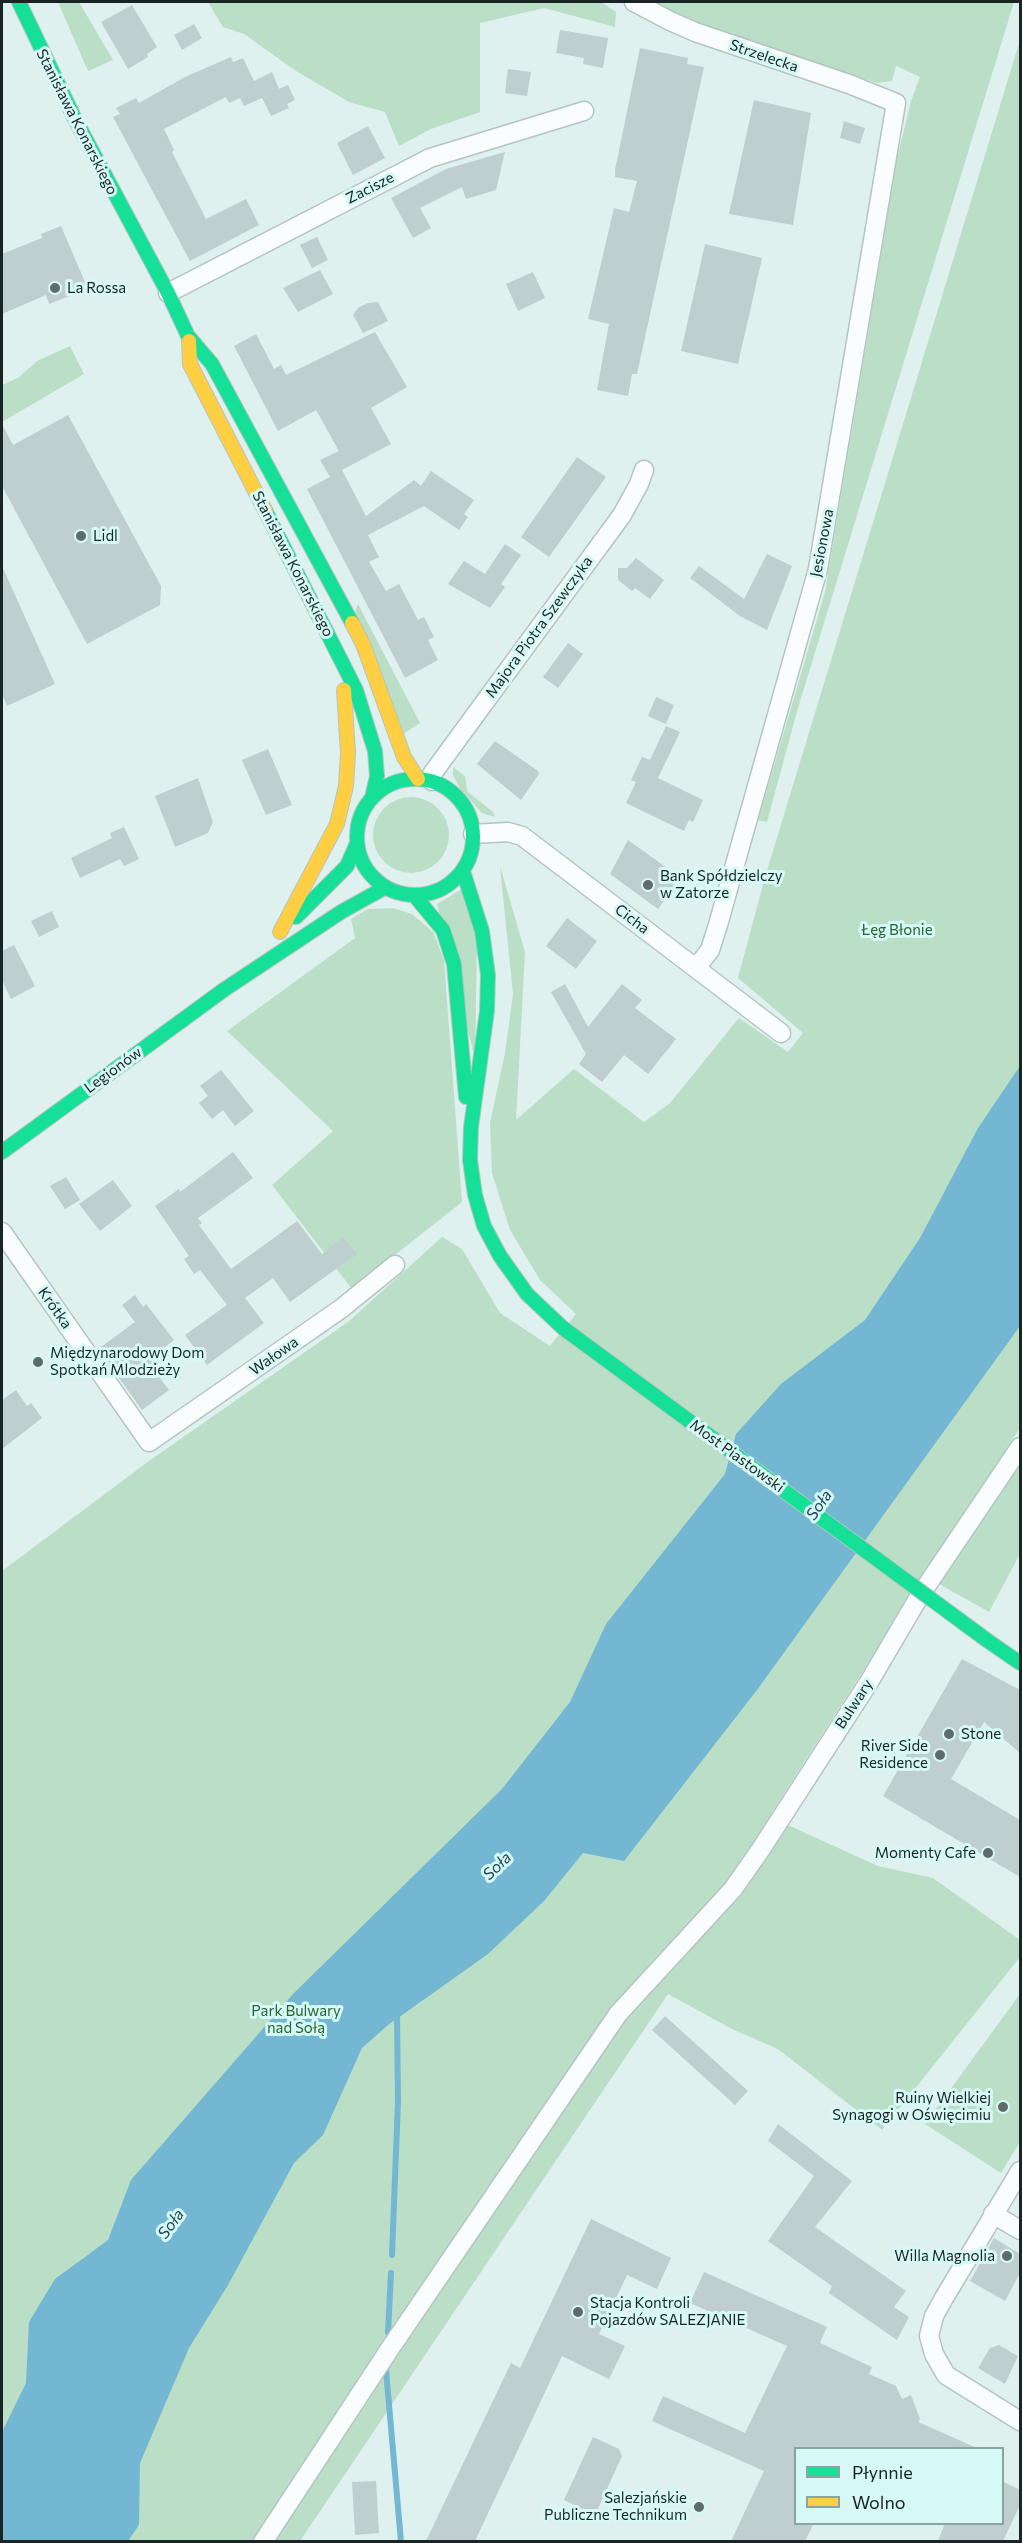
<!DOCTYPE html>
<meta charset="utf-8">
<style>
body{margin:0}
#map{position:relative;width:1022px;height:2543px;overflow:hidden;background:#def1ef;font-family:Commissioner,sans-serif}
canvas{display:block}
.frame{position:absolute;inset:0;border:3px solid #182524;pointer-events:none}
.legend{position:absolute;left:794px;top:2447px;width:210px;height:78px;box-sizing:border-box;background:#d6f9f5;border:2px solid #8aa4a1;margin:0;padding:8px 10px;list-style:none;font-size:18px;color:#182524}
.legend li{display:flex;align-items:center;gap:12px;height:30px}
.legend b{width:30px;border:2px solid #8aa4a1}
</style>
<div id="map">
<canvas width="1022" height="2543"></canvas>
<div class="frame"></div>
<ul class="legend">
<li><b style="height:8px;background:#16e098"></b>Płynnie</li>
<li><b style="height:8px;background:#ffcf43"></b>Wolno</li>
</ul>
</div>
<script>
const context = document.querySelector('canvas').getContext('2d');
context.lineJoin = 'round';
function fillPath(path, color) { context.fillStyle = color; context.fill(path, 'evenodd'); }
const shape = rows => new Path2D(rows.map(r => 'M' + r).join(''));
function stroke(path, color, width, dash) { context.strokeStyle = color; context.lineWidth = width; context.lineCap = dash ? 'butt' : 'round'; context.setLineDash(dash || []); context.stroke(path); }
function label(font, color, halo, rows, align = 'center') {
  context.font = font + ' Commissioner,sans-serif'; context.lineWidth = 6; context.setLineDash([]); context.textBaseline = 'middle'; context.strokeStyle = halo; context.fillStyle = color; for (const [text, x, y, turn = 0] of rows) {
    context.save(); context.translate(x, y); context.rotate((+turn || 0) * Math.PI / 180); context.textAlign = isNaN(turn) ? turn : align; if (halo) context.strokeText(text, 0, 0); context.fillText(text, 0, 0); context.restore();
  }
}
fillPath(shape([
 [58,2,79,2,113,60,88,71],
 [208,2,601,2,616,12,615,27,544,8,480,23,480,112,431,129,399,146,385,112,349,102,296,71,244,34,223,27],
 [648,2,1014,2,798,708,767,822,758,820,825,592,897,159,911,101,920,77,896,66,892,81,877,83,693,23],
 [1020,40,1020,1428,772,1812,779,1821,878,1866,933,1878,1020,1940,1020,1957,882,2130,778,2049,734,2030,668,1994,300,2541,2,2541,2,1571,149,1461,348,1322,442,1237,462,1249,500,1313,550,1346,576,1314,540,1280,510,1230,492,1173,490,1123,505,1053,513,994,500,866,525,952,516,1120,574,1069,644,1122,670,1103,739,1018,788,1052,803,1033,738,978,765,877],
 [70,346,84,374,2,422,2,385,18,378,37,361],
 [358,604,420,723,403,734,355,612],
 [453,767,465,776,467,791,493,812,495,817,482,813,459,787,453,775],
 '373 835a38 38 0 1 1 76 0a38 38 0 1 1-76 0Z',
 [462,889,477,942,475,1059,437,904],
 [393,908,412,914,433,932,444,960,462,1202,352,1289,272,1185,333,1131,227,1031,355,938,351,919,368,909],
 [1020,1462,1020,1554,989,1612,939,1584],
 [1020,1994,1020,2142,1001,2173,925,2124]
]), '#badfc6');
fillPath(shape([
 [1020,1066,1020,1326,757,1690,624,1861,583,1853,544,1901,488,1954,388,2025,362,2048,323,2135,294,2163,228,2285,189,2348,140,2463,139,2525,128,2541,2,2541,2,2432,26,2383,29,2322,55,2279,108,2240,131,2180,294,1993,502,1789,570,1702,606,1624,725,1474,736,1434,781,1384,865,1320,920,1238,978,1128]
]), '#73b7d2');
stroke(shape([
 [392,2255,398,2101,397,2013],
 [388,2332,391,2273],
 [386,2370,401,2542]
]), '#73b7d2', 6);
fillPath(shape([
 [132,5,157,47,147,54,148,57,128,69,101,22],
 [194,24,202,38,182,50,174,35],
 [560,30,608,38,603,68,583,64,584,58,556,53],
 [640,48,688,58,687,64,704,67,637,374,632,374,628,396,597,390,609,324,588,319,614,208,629,212,637,181,615,177,615,170],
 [231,57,233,62,243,58,254,81,272,72,279,89,288,85,295,100,287,104,289,108,271,116,262,98,244,106,240,98,229,103,226,97,164,129,174,150,172,152,206,219,246,199,259,225,190,261,113,117,120,114,116,108,136,98,139,103,185,77],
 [508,69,531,72,527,96,505,93],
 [754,100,811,113,793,225,729,214],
 [844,121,865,128,860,144,840,138],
 [368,126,385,158,353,175,337,143],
 [505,152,496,190,466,199,462,187,420,208,431,228,413,238,391,198,446,169],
 [61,226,88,289,49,304,46,295,2,314,2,254,42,238,41,234],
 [317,237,328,260,312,268,300,245],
 [705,244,762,258,738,364,681,351],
 [320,270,333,294,298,312,283,288],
 [533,272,545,298,518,311,506,284],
 [378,302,388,321,363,333,353,315,359,307,368,303],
 [375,332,407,387,371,408,391,444,342,470,366,516,414,480,421,486,431,471,474,500,464,514,468,517,459,530,424,506,368,535,379,557,369,562,386,591,399,584,418,620,424,617,434,637,428,640,438,660,405,678,307,489,330,477,320,460,339,451,316,410,278,431,234,346,256,334,274,369,281,365,286,375],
 [68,415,161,586,160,605,87,644,2,486,2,424,13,445],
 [577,457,606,477,549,557,521,537],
 [505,544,521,555,501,584,505,587,490,608,448,584,464,561,485,574],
 [767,554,792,566,767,630,740,616,690,578,699,566,744,599],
 [636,558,664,580,650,599,635,588,632,591,618,580,618,568,627,568],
 [2,566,55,684,7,706,2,694],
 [568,643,583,654,558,688,543,677],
 [656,697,674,705,666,724,648,716],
 [666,726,680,732,658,778,703,800,693,822,689,820,684,831,626,803,636,782,631,780,642,757,650,760],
 [495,741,538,771,539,774,521,800,477,764],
 [268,749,292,805,266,815,242,760],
 [198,778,213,822,208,833,175,847,155,796],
 [124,827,139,859,124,866,120,859,80,878,71,858,112,838,110,833],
 [628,840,681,878,658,909,610,874],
 [52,911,59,927,39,937,31,921],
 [567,918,597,941,576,969,546,946],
 [14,945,35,986,11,999,2,980,2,951],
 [565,984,588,1027,622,984,642,1000,635,1008,676,1039,648,1074,624,1055,602,1082,579,1064,586,1054,551,992],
 [221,1070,254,1111,235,1126,223,1110,212,1119,199,1103,208,1096,200,1086],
 [233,1152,253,1178,198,1218,202,1223,199,1225,231,1269,297,1221,322,1254,343,1237,357,1254,290,1302,273,1278,245,1298,264,1323,207,1365,185,1335,227,1305,200,1270,194,1274,184,1259,189,1256,155,1206,179,1189,180,1192],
 [66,1177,80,1200,65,1209,50,1186],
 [113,1180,132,1206,100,1231,79,1204],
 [135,1295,143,1307,146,1304,174,1340,152,1357,165,1375,160,1378,169,1390,142,1410,98,1349,135,1322,122,1305],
 [16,1390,27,1406,31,1403,42,1418,2,1449,2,1400],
 [962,1659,1020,1690,1020,1753,984,1722,951,1779,1020,1820,1020,1877,883,1796],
 [665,2016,748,2091,735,2105,652,2030],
 [778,2124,852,2181,815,2227,906,2291,894,2307,909,2317,897,2340,829,2293,832,2286,768,2241,814,2176,768,2141],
 [591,2219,671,2258,657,2289,627,2275,599,2334,625,2346,609,2379,562,2356,475,2541,426,2541,511,2363,520,2368],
 [994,2238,1020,2254,1020,2273,1005,2301,970,2281],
 [704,2272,827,2327,820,2343,872,2367,869,2374,896,2386,902,2399,911,2395,920,2419,918,2422,977,2448,795,2448,795,2523,814,2523,805,2541,731,2541,764,2471,652,2421,663,2396,745,2433,787,2346,690,2303],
 [999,2345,1018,2356,1005,2384,978,2368,990,2348],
 [593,2437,619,2449,622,2456,595,2515,564,2500],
 [376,2481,379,2533,355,2535,352,2482],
 [1002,2481,1020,2490,1020,2505,1003,2541,938,2541,945,2523,1002,2523]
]), '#bfcece');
const street = shape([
 [634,2,670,21,695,32,849,84,896,103,818,569,718,925,710,950,696,968],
 [168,293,430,158,584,111],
 [432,781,432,774,622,515,639,484,644,470],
 [473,834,508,832,522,836,781,1033],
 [2,1232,149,1442,342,1308,395,1265],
 [1020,2171,944,2298,934,2316,929,2336,934,2354,946,2375,1020,2421],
 [993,2214,1020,2230],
 [263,2542,389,2350,618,2014,733,1889,761,1849,869,1682,919,1597,1020,1447]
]);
const fast = shape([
 [19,2,75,119,168,293,188,336,212,364,352,623],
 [266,512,356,690,375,751,377,776,372,798],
 '357 837a58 58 0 1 1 116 0a58 58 0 1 1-116 0Z',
 [463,871,482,931,488,975,487,1011,471,1127,470,1160,475,1195,484,1226,500,1256],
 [414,895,443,930,454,964,466,1097],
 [296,917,347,866,357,843],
 [2,1152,225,989,341,912,386,887],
 [988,1641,1020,1663]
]);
const slow = shape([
 [189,341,190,364,266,512],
 [352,623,363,644,404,757,418,779],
 [280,932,337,824,346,786,348,753,344,690]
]);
stroke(street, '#b5c4c3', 21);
stroke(fast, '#b5c4c3', 16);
stroke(slow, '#b5c4c3', 16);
stroke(street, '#fafdfd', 18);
stroke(fast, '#16e098', 14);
stroke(slow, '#ffcf43', 14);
const fastBridge = shape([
 [500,1256,527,1294,563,1328,988,1641]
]);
stroke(fastBridge, '#b5c4c3', 16, []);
stroke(fastBridge, '#16e098', 14);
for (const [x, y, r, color] of [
 [55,288,6,"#5d6c6b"],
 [81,536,6,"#5d6c6b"],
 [648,885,6,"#5d6c6b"],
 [38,1362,6,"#5d6c6b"],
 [949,1734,6,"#5d6c6b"],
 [940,1755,6,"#5d6c6b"],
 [988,1853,6,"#5d6c6b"],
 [1003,2107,6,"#5d6c6b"],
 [1007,2256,6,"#5d6c6b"],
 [578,2312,6,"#5d6c6b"],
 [699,2507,6,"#5d6c6b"]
]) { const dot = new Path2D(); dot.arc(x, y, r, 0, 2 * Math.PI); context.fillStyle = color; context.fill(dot); stroke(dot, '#d6f9f5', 2); }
label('15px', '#182524', '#d6f9f5', [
 ["Strzelecka",764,56,19],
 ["Stanisława Konarskiego",77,122,63],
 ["Zacisze",370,188,-27],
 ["Jesionowa",822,543,-79],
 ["Stanisława Konarskiego",293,564,63],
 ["Majora Piotra Szewczyka",539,627,-54],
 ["Cicha",632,919,37],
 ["Legionów",113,1070,-36],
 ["Krótka",55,1308,55],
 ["Wałowa",274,1356,-35],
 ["Most Piastowski",737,1456,36],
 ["Bulwary",854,1704,-57]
]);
label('15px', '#182524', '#d6f9f5', [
 ["La Rossa",67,288],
 ["Lidl",93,536],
 ["Bank Spółdzielczy",660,876],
 ["w Zatorze",660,893],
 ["Międzynarodowy Dom",50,1353],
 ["Spotkań Mlodzieży",50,1370],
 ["Stone",961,1734],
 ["River Side",928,1746,"right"],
 ["Residence",928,1763,"right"],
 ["Momenty Cafe",976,1853,"right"],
 ["Ruiny Wielkiej",991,2098,"right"],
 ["Synagogi w Oświęcimiu",991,2115,"right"],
 ["Willa Magnolia",995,2256,"right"],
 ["Stacja Kontroli",590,2303],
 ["Pojazdów SALEZJANIE",590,2320],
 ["Salezjańskie",687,2498,"right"],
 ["Publiczne Technikum",687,2515,"right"]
], 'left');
label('15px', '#263', '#d6f9f5', [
 ["Łęg Błonie",897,930],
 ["Park Bulwary",296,2011],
 ["nad Sołą",296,2028]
]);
label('italic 16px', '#1f4657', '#d6f9f5', [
 ["Soła",819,1505,-55],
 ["Soła",497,1866,-44],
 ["Soła",171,2224,-54]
]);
</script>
